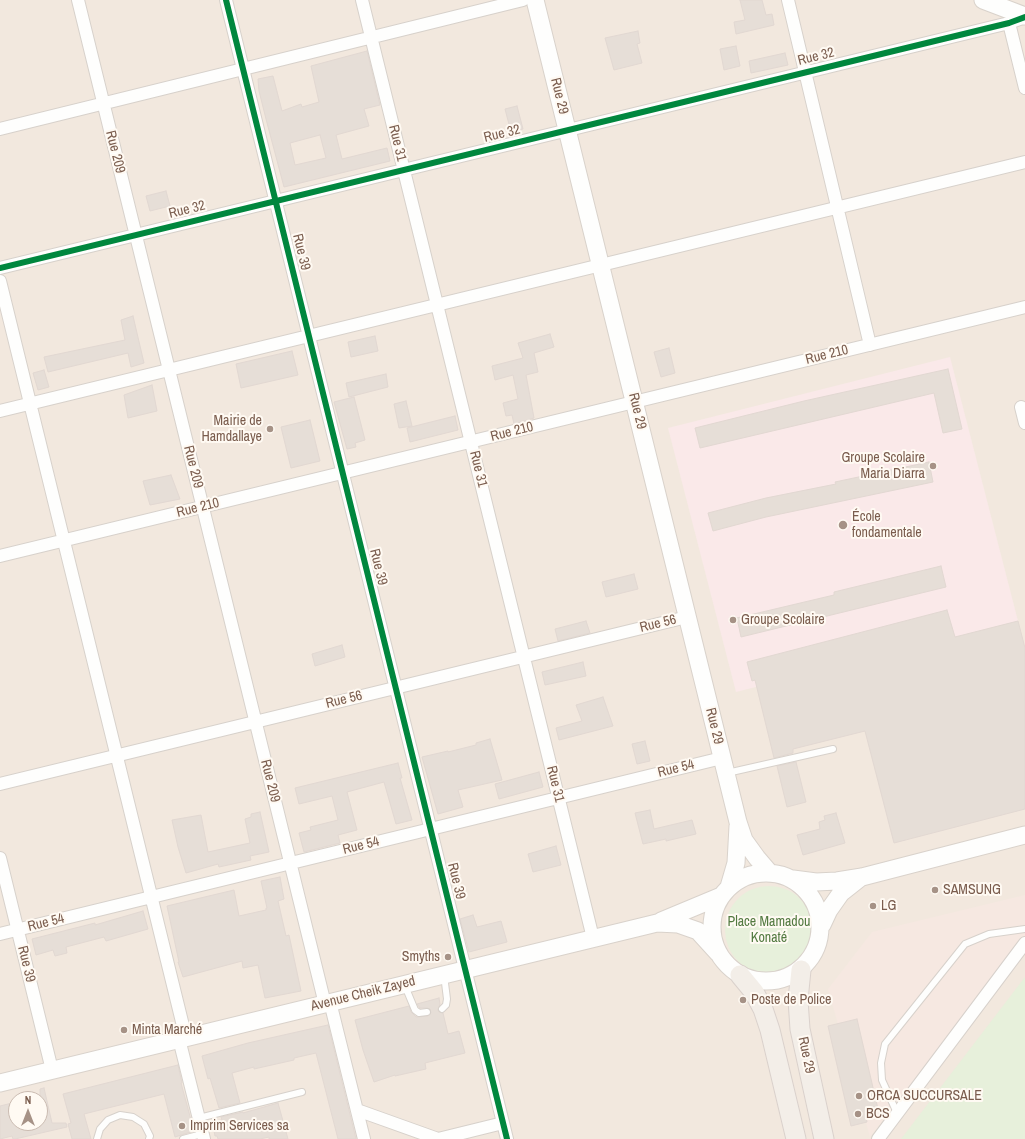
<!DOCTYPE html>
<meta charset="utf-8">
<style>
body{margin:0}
#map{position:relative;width:1025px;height:1139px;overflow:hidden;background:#f9f5f0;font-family:"Archivo Narrow",sans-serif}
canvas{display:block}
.north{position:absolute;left:8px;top:1091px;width:40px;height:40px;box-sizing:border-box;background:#fffaf3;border:1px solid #cabbb1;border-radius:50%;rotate:0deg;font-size:11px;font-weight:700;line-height:16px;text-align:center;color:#7a5c4d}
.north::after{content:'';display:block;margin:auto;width:14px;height:18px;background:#a69286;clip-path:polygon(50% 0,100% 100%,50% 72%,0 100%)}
</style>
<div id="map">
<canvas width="1025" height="1139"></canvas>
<div class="north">N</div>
</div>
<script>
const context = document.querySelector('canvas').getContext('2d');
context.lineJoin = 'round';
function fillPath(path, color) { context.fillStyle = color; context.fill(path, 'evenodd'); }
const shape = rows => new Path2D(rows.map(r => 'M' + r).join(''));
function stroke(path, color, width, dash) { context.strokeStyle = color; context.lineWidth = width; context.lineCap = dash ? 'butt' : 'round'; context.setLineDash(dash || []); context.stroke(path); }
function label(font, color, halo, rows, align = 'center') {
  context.font = font + ' "Archivo Narrow",sans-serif'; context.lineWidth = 4; context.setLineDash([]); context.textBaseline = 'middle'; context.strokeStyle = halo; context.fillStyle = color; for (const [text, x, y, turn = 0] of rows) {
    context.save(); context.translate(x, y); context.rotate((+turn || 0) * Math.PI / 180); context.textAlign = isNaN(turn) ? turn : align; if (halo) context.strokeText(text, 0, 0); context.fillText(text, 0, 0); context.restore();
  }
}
fillPath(shape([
 [0,0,1025,0,1025,1139,0,1139],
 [16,1099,40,1099,40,1123,16,1123]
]), '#f2e8de');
fillPath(shape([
 [1025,895,1025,938,870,1137,828,989,872,932]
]), '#f6e8e1');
fillPath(shape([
 [950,357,1018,621,736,692,668,428]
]), '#fae9e9');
fillPath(shape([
 '725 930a44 44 0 1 1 88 0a44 44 0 1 1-88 0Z',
 [1025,977,1025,1139,901,1139]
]), '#e7f0db');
const building = shape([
 [740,0,762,0,766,15,772,14,774,25,736,34,734,22,745,20,740,0],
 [638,31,640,43,637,44,642,63,614,70,605,38,638,31],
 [736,46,740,66,724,70,720,49,736,46],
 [367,51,380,105,364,109,369,126,336,135,342,159,387,148,390,161,284,187,266,119,259,91,258,79,273,76,282,111,301,104,302,107,319,102,311,66,367,51],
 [320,135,326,158,295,165,290,143,320,135],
 [785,53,788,65,751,73,749,61,785,53],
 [517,106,523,129,511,132,505,109,517,106],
 [166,191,170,206,150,211,146,196,166,191],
 [133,316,144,363,131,367,128,353,48,372,44,357,125,340,121,320,133,316],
 [550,334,554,347,534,353,538,372,526,375,534,418,514,424,512,415,506,416,503,403,518,399,513,375,495,380,492,366,523,358,518,343,550,334],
 [375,336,378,351,351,357,348,342,375,336],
 [669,348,675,373,661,377,654,352,669,348],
 [292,351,298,375,241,388,236,364,292,351],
 [948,369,962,429,943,433,934,393,700,448,695,428,804,401,948,369],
 [44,370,49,387,38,390,33,373,44,370],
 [386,374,388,387,349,397,346,383,386,374],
 [152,385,157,411,128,418,124,395,152,385],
 [354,397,365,440,355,443,356,447,347,449,334,402,354,397],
 [406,401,412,426,399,428,394,404,406,401],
 [455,416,458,430,410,442,407,428,455,416],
 [310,420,320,461,291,468,281,427,310,420],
 [929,462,933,482,766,517,713,531,708,513,766,498,836,484,835,482,929,462],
 [171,475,180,499,150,505,143,481,171,475],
 [941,566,946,587,741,637,737,618,834,595,834,592,941,566],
 [634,574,638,589,606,597,602,582,634,574],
 [947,610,955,637,1018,621,1025,648,1025,809,894,843,865,731,793,749,793,753,774,758,755,680,752,681,747,662,947,610],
 [586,621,590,633,558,641,555,629,586,621],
 [342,645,345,657,315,666,312,654,342,645],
 [583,662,586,676,545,685,542,672,583,662],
 [603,697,613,726,559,740,556,728,582,721,576,705,603,697],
 [490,739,502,780,458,790,463,807,438,814,422,757,448,751,448,752,476,745,476,743,490,739],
 [645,741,650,761,637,764,632,744,645,741],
 [796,762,806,802,787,807,777,766,796,762],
 [398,763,402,778,400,778,412,820,396,824,384,782,347,792,357,830,338,835,340,843,304,852,299,833,311,830,310,827,338,820,332,796,299,804,295,788,398,763],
 [539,772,543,787,499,799,495,784,539,772],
 [650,810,654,829,692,820,696,834,666,841,666,839,643,844,635,813,650,810],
 [260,812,269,852,250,856,251,860,219,867,218,864,186,873,178,847,172,820,201,815,208,852,250,843,245,819,251,817,251,814,260,812],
 [836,813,845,843,803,855,797,835,820,829,819,822,825,820,824,816,836,813],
 [556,846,561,865,533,872,528,854,556,846],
 [280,877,284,899,278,901,286,936,289,935,301,991,265,998,258,965,243,968,242,961,183,977,178,962,179,962,167,906,234,890,239,916,266,910,266,908,267,908,261,881,280,877],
 [143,911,148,929,106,941,104,937,66,947,67,953,55,956,53,950,36,955,32,939,95,923,95,925,143,911],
 [473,915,477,927,501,921,507,942,469,952,460,919,473,915],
 [439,998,440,1004,438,1010,439,1012,443,1013,448,1034,459,1031,465,1053,425,1063,426,1069,395,1076,395,1075,374,1082,363,1050,355,1020,409,1006,411,1012,416,1017,428,1016,431,1013,430,1009,427,1008,420,1008,417,1004,439,998],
 [857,1019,878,1109,874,1109,875,1115,866,1117,867,1122,851,1126,828,1026,857,1019],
 [328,1025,356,1139,338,1139,316,1053,294,1058,294,1060,254,1069,254,1067,232,1073,240,1103,219,1108,210,1078,208,1079,202,1056,248,1043,328,1025],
 [178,1065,182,1083,181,1083,194,1131,175,1137,164,1094,84,1114,91,1139,72,1139,68,1124,71,1123,63,1094,178,1065],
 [44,1088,52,1123,66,1123,67,1127,15,1139,13,1139,12,1136,0,1139,0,1106,16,1102,16,1123,40,1123,40,1089,44,1088],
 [278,1103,288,1139,269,1139,269,1137,260,1139,218,1139,217,1136,215,1136,212,1121,222,1120,221,1117,243,1112,243,1113,278,1103]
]);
fillPath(building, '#e6ded7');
stroke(building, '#e2d8d2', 1);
const service = shape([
 [727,773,833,749],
 [405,986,415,1010,419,1013,427,1012],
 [442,1009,446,1005,447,999,444,975],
 [897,1113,882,1080,881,1063,885,1044,965,944,989,934,1025,929],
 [199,1118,302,1092],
 [97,1139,100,1129,108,1120,120,1115,133,1117,144,1124,150,1136,149,1139],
 [183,1139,202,1134]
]);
const minor = shape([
 [78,0,325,1004],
 [226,0,507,1139],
 [362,0,593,938],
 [788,0,870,345],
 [1009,23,1025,88],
 [0,129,523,0],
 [0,268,1009,23,1025,17],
 [0,281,186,1038],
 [1021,407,1025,423],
 [0,411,1025,162],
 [0,556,1025,307],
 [0,784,687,617],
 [0,858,52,1070],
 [0,934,722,758],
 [330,1002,364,1139],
 [179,1039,204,1139],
 [357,1110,438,1139],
 [438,1139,503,1123],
 [878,1139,1025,943]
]);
const secondary = shape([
 [535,0,738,822,744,840,757,858,769,872],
 [983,0,1025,16],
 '712 927a54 54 0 1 1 108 0a54 54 0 1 1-108 0Z',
 [793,879,816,882,837,881,862,877,1025,835],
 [729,887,736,863,738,826],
 [661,921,721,896],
 [822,925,829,910,841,893,860,878],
 [0,1083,657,923,678,924,698,931,718,953]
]);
const primary = shape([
 [801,970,798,1000,800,1029,824,1139],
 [740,975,754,992,763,1009,770,1030,796,1139]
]);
stroke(service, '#d7d1cb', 8);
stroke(minor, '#d7d1cb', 14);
stroke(secondary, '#d9d2cb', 19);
stroke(primary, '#dad1cc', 21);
stroke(service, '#fefefd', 6);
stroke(minor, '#fefefd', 12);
stroke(secondary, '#fefefd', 17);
stroke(primary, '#f3eee8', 19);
stroke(shape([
 [226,0,507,1139],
 [0,268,1009,23,1025,17]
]), '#00873e', 6);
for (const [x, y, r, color] of [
 [270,429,4,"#a69286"],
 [933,466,4,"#a69286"],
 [843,525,5,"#a69286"],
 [733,620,4,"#a69286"],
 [935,890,4,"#a69286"],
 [873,906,4,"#a69286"],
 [448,957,4,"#a69286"],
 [743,1000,4,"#a69286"],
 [124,1030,4,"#a69286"],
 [859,1096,4,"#a69286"],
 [858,1114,4,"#a69286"],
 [182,1126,4,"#a69286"]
]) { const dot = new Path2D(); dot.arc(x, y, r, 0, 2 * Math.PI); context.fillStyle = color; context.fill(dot); stroke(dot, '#fffaf3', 1.5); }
label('14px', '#7a5c4d', '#fffaf3', [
 ["Rue 32",816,57,-14],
 ["Rue 29",559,96,76],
 ["Rue 32",502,134,-14],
 ["Rue 31",397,143,76],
 ["Rue 209",115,152,76],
 ["Rue 32",187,210,-14],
 ["Rue 39",301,252,76],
 ["Rue 210",827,355,-14],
 ["Rue 29",637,411,76],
 ["Rue 210",512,432,-14],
 ["Rue 209",193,467,76],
 ["Rue 31",478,469,76],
 ["Rue 210",198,508,-14],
 ["Rue 39",378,567,76],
 ["Rue 56",658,624,-14],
 ["Rue 56",344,700,-14],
 ["Rue 29",714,726,76],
 ["Rue 54",676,769,-14],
 ["Rue 209",270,781,76],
 ["Rue 31",555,784,76],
 ["Rue 54",361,846,-14],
 ["Rue 39",456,881,76],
 ["Rue 54",46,923,-14],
 ["Rue 39",26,964,76],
 ["Avenue Cheik Zayed",363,994,-14],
 ["Rue 29",806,1055,78]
]);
label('14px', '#7a5c4d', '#fffaf3', [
 ["Mairie de",262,421,"right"],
 ["Hamdallaye",262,437,"right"],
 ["Groupe Scolaire",925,458,"right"],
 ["Maria Diarra",925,474,"right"],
 ["École",852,517],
 ["fondamentale",852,533],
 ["Groupe Scolaire",741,620],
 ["SAMSUNG",943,890],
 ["LG",881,906],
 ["Smyths",440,957,"right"],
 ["Poste de Police",751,1000],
 ["Minta Marché",132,1030],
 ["ORCA SUCCURSALE",867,1096],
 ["BCS",866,1114],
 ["Imprim Services sa",190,1126]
], 'left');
label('14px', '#537a41', '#fffaf3', [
 ["Place Mamadou",769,922],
 ["Konaté",769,938]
]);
</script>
